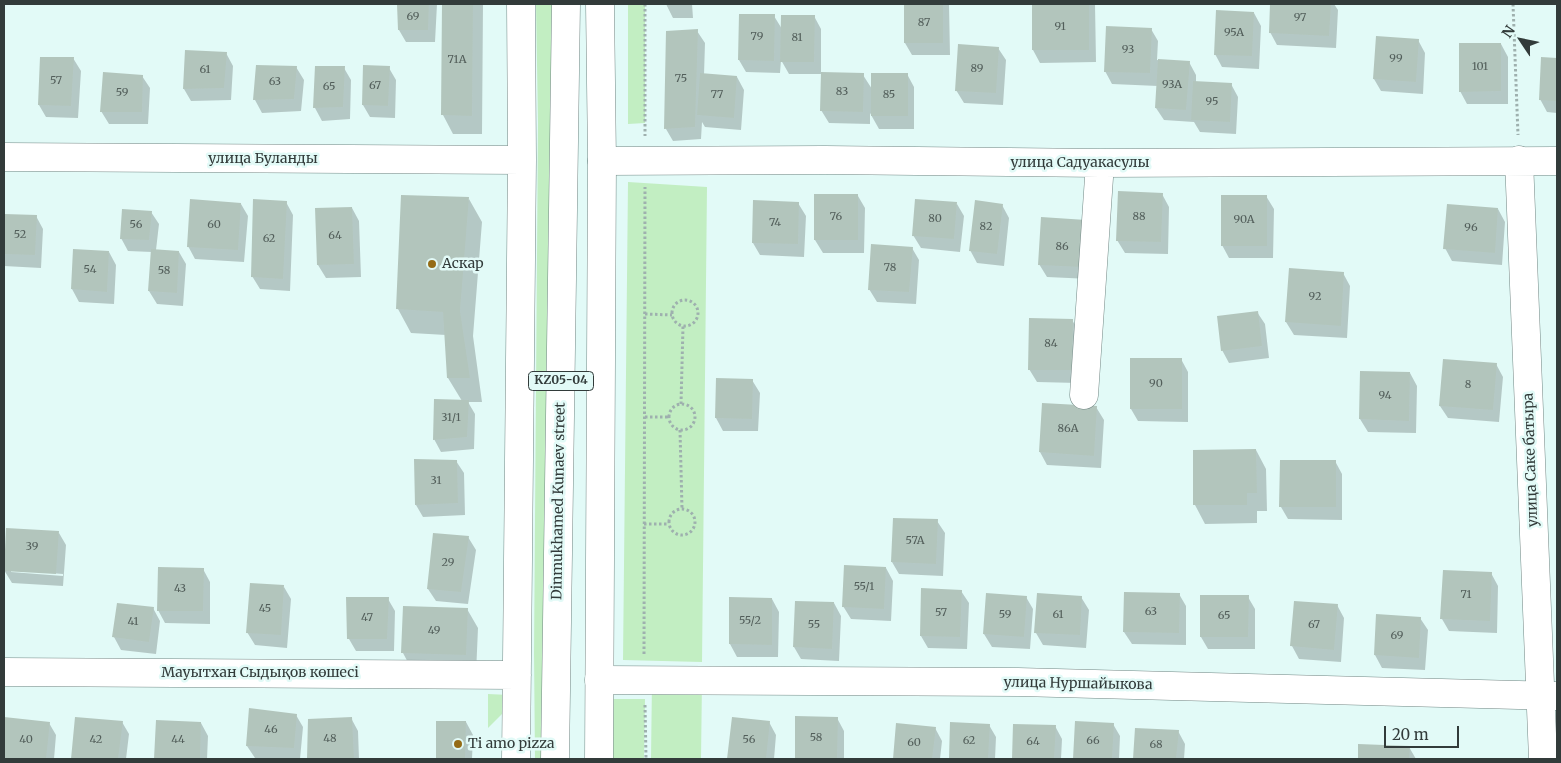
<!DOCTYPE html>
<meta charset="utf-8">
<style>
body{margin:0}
#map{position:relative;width:1561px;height:763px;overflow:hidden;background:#e2faf7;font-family:Merriweather,serif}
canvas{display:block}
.frame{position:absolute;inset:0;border:5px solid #323b3a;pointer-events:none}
.north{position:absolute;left:1496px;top:15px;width:50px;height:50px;-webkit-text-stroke:4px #e2faf7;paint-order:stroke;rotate:304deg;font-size:14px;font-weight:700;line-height:20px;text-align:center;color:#323b3a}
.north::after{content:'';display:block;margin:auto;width:18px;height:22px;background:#323b3a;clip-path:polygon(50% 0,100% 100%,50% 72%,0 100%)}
.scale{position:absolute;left:1384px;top:726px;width:75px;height:22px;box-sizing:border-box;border:2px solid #323b3a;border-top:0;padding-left:6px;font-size:15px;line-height:18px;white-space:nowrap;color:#323b3a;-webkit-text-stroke:4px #e2faf7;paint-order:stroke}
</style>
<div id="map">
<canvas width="1561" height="763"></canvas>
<div class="frame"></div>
<div class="north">N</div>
<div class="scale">20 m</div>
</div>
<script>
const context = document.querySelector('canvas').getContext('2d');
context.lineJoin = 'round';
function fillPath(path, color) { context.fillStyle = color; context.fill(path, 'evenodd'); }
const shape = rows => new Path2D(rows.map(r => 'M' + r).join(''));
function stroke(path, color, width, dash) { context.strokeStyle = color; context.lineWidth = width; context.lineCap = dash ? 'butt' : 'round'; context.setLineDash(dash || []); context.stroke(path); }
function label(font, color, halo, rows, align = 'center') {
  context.font = font + ' Merriweather,serif'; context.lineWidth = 5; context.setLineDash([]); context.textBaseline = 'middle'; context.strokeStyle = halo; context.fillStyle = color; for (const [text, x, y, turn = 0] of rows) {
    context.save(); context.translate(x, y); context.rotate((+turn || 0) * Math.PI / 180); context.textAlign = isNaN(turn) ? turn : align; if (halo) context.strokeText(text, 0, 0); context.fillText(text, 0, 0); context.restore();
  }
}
fillPath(shape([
 [536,4,553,4,545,759,535,759,534,653,538,123],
 [628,4,645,4,645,123,628,124],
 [628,182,707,187,702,662,623,660],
 [652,681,702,681,701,759,651,759],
 [488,694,509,695,509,707,488,728],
 [613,699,645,699,644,759,613,759]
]), '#c2eec2');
fillPath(shape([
 [399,4,437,4,435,42,406,42,399,30],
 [444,4,483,4,482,134,453,134,443,115],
 [666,4,692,4,693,18,673,18],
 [905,4,949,4,950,55,912,55,905,43],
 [1033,4,1095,4,1096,62,1040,63,1033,50],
 [1271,4,1334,4,1338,10,1336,48,1277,45,1270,32],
 [1254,13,1261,26,1259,69,1222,67,1215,54],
 [774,16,782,29,814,16,821,29,821,74,863,75,872,89,907,74,914,87,914,129,879,129,870,113,870,124,829,123,821,110,822,74,789,74,781,60,780,73,746,72,739,60],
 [1151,29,1158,41,1157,60,1189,62,1196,75,1196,82,1231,84,1238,97,1236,134,1200,132,1194,122,1164,120,1156,108,1158,86,1112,84,1105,71],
 [697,31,705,43,704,75,737,77,744,90,741,130,705,127,702,122,701,139,673,141,666,129,667,33],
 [1418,40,1425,53,1423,94,1381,91,1374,79],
 [1501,44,1508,57,1508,104,1467,104,1460,91],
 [998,48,1006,60,1003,105,964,103,956,90],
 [226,53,233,66,231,100,191,101,184,89],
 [73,58,81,71,78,118,46,117,39,105],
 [1542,59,1557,59,1557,113,1547,112,1540,99],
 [257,66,296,67,304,80,301,111,262,113,255,100],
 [316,67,344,68,351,80,350,119,322,121,315,108],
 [389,68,396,80,395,118,370,117,363,105],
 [142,76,150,88,148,124,109,124,101,111],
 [1162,194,1169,207,1168,254,1125,253,1117,240],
 [858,196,865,208,864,253,823,253,815,240],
 [1266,196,1274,209,1273,258,1229,258,1222,245],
 [469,199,482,222,473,336,482,402,468,402,475,414,474,449,441,452,434,439,462,401,448,378,446,335,411,333,398,309],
 [286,202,293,215,290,291,260,289,252,276],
 [798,203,806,216,804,257,760,255,753,243],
 [241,204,248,216,244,262,195,259,188,246],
 [957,204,964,216,960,252,921,248,913,235],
 [1002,205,1009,218,1004,266,977,263,970,250],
 [352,208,359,221,361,277,326,278,318,265,317,210],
 [1498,209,1505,222,1502,265,1452,261,1445,248],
 [151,212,159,224,156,250,179,252,186,264,183,306,157,304,149,291,152,252,128,251,121,238],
 [4,215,36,216,43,229,41,268,4,266],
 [1042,219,1090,279,1047,277,1039,264],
 [912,248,919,260,916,304,877,302,869,289],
 [109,252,116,265,114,304,79,302,72,289],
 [1343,273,1350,286,1347,338,1294,335,1286,322],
 [1257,312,1265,324,1269,358,1229,363,1222,350],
 [1072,320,1080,333,1078,383,1037,382,1029,369],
 [1181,359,1188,372,1188,422,1138,421,1131,409],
 [1496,364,1503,377,1499,422,1448,418,1440,406],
 [1410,373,1417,386,1416,433,1368,432,1360,419],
 [718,379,752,380,760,393,758,431,723,431,716,418],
 [1043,404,1096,407,1104,420,1101,468,1047,465,1040,452],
 [1256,450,1266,469,1267,511,1257,511,1257,523,1205,524,1195,505,1194,451],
 [456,461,464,473,465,515,423,517,416,505],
 [1335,461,1342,474,1342,520,1288,519,1281,507],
 [937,521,945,533,943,576,899,574,892,562],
 [59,533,66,545,63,586,12,583,4,570],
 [11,570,63,574,63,576,11,572],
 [468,537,476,550,468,604,436,601,428,589],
 [886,568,893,581,891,621,851,619,843,606],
 [203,569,210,582,210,624,165,623,158,610],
 [1491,573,1498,586,1497,633,1449,631,1442,619],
 [284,587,291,599,287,648,255,645,247,632],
 [961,591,969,603,967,649,928,648,921,636],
 [988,594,1026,597,1033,609,1030,649,992,647,984,634],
 [1179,594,1186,606,1186,645,1132,644,1124,632],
 [1081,597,1089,610,1086,648,1043,645,1036,633],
 [1248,597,1255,609,1255,649,1208,649,1201,637],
 [388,599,395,611,394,651,356,651,349,639],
 [730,599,772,599,779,612,778,657,737,657,730,644],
 [834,603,841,616,839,661,801,659,794,647],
 [1337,605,1344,618,1341,662,1299,659,1292,646],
 [153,608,160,621,156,654,121,650,114,637],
 [467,609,478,628,476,674,413,672,403,653],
 [1377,616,1420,618,1428,630,1425,670,1382,668,1375,655],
 [296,715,303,727,300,759,255,758,247,746],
 [4,718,49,723,56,735,54,759,4,759],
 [76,718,122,722,129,734,126,759,72,759],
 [351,718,358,731,359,759,308,759,309,720],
 [733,718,769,722,776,735,774,759,729,759],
 [796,718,837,718,844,731,844,759,796,759],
 [157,721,201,723,208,736,207,759,156,759],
 [437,722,466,722,473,735,472,759,438,759],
 [1076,722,1113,724,1120,736,1119,759,1074,759],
 [951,723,989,725,996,737,995,759,950,759],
 [898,724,935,728,942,741,940,759,894,759],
 [1014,726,1055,726,1062,739,1061,759,1013,759],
 [1137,729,1178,731,1185,744,1184,759,1134,759],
 [1360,745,1409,747,1416,759,1359,759]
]), '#0003');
fillPath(shape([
 [397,4,429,4,428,30,398,30],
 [442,4,473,4,472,116,441,115],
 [904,4,943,4,943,43,904,43],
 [1032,4,1089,4,1089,50,1032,50],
 [1270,4,1331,4,1329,36,1269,33],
 [1216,10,1254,12,1252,56,1214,55],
 [739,14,775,14,774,61,738,60],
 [781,15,815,15,814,62,780,62],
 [1106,26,1152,28,1150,73,1104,72],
 [698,29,695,127,664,129,666,31],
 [1376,36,1419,39,1416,82,1373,79],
 [1459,43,1501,43,1501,91,1459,92],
 [958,44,999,47,996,93,955,91],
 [185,50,227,52,224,88,183,89],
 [40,57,74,57,71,106,38,105],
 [1541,57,1557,58,1557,101,1539,100],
 [1158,59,1190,61,1186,110,1155,108],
 [256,65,297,66,294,99,253,100],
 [363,65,390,66,388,106,362,105],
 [315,66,345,66,343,107,313,108],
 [103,72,143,75,142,112,100,112],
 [821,72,864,73,863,112,820,111],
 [700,73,737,76,734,118,697,115],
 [871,73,908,73,908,116,871,116],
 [1193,81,1232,83,1230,122,1191,120],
 [1118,191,1163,193,1161,242,1116,241],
 [814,194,858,194,858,240,814,240],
 [401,195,469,197,460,311,470,378,447,378,443,312,396,309],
 [1221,195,1267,195,1267,246,1221,246],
 [190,199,241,203,238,250,187,247],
 [253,199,287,201,283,279,251,277],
 [915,199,957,202,954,239,912,236],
 [753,200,799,202,798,244,752,243],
 [975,200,1003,204,997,254,969,251],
 [1447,204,1498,208,1495,253,1443,249],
 [352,207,354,264,317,265,315,208],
 [122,209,152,211,149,240,120,239],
 [4,214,37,215,35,255,4,254],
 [1041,217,1086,220,1083,267,1038,265],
 [871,244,913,247,909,292,868,290],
 [73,249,109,251,107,292,71,289],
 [151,249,179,251,177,293,148,291],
 [1289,268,1344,272,1341,326,1285,322],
 [1258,311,1262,346,1221,351,1217,316],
 [1029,318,1073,319,1072,370,1028,370],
 [1130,358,1182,358,1182,409,1130,409],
 [1443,359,1497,363,1493,410,1439,406],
 [1360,371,1410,372,1409,421,1359,419],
 [716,378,753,379,752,419,715,418],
 [434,399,469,400,467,437,433,440],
 [1042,403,1097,406,1094,456,1039,452],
 [1256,449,1257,493,1247,493,1247,505,1193,505,1193,450],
 [414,459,457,460,458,503,415,505],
 [1280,460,1336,460,1336,507,1279,507],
 [893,518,938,519,936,564,891,562],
 [6,528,59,531,56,574,4,571],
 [433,533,469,536,461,592,427,589],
 [844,565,886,567,884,609,842,607],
 [158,567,204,568,203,611,157,611],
 [1443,570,1492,572,1490,621,1440,619],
 [250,583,284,585,281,635,246,633],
 [921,588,962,590,960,637,920,636],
 [1124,592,1180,593,1179,633,1123,632],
 [986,593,1027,596,1024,637,983,634],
 [1037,593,1082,596,1080,635,1034,633],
 [1200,595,1249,595,1248,637,1200,637],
 [346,597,389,597,387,639,347,639],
 [729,597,772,598,772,645,729,644],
 [795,601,834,602,832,649,793,647],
 [1294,601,1338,604,1334,650,1290,646],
 [117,603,154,607,149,642,112,637],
 [403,606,468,608,466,655,401,653],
 [1376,614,1421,617,1419,658,1374,655],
 [249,708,297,714,294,748,246,746],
 [795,716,838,717,837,759,795,759],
 [4,717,50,722,46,759,4,759],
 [75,717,123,721,118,759,71,759],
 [352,717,354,759,307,759,308,719],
 [732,717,770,721,766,759,727,759],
 [156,720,201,722,200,759,154,759],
 [436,721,466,721,465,759,436,759],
 [1075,721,1114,723,1112,759,1073,759],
 [950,722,990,724,988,759,949,759],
 [896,723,936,727,932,759,893,759],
 [1013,724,1056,725,1054,759,1012,759],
 [1135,728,1179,730,1176,759,1133,759],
 [1358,744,1410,746,1409,759,1358,759]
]), '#b2c5bc');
const minor = shape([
 [4,157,522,160],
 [1519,160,1543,759],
 [602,161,825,160,1100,163,1557,161],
 [1084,395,1100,163],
 [4,672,517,675],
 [599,680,1018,682,1557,696],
 [516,759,522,160,521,4]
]);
const major = shape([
 [555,759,566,4],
 [599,759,602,161,600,4]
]);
stroke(minor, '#728784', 29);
stroke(major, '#728784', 29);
stroke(shape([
 [645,4,645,136],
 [1513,4,1518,135],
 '672 313a13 13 0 1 1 26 0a13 13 0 1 1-26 0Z',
 [645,314,672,315],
 [681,404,683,326],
 '669 417a13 13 0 1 1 26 0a13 13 0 1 1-26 0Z',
 [645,417,669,417],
 [680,430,682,509],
 '669 522a13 13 0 1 1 26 0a13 13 0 1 1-26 0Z',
 [644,524,669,524],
 [644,654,645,187],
 [645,705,646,759]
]), '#9eb0ae', 3, [2.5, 2.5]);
stroke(minor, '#fff', 28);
stroke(major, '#fff', 28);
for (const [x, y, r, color] of [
 [432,264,5,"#956c16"],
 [458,744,5,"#956c16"]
]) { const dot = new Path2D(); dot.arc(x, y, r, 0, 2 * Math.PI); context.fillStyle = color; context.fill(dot); stroke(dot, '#e2faf7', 2); }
label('11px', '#525e5a', null, [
 ["69",413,17],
 ["97",1300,18],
 ["87",924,23],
 ["91",1060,27],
 ["95А",1234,33],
 ["79",757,37],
 ["81",797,38],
 ["93",1128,50],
 ["99",1396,59],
 ["71А",457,60],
 ["101",1480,67],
 ["89",977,69],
 ["61",205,70],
 ["75",681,79],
 ["57",56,81],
 ["63",275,82],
 ["93А",1172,85],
 ["67",375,86],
 ["65",329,87],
 ["83",842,92],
 ["59",122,93],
 ["77",717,95],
 ["85",889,95],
 ["95",1212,102],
 ["76",836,217],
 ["88",1139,217],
 ["80",935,219],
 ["90А",1244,220],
 ["74",775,223],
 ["56",136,225],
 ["60",214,225],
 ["82",986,227],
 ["96",1471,228],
 ["52",20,235],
 ["64",335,236],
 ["62",269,239],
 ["86",1062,247],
 ["78",890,268],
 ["54",90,270],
 ["58",164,271],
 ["92",1315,297],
 ["84",1051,344],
 ["90",1156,384],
 ["8",1468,385],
 ["94",1385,396],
 ["31/1",451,418],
 ["86А",1068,429],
 ["31",436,481],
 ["57А",915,541],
 ["39",32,547],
 ["29",448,563],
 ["55/1",864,587],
 ["43",180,589],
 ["71",1466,595],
 ["45",265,609],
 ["63",1151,612],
 ["57",941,613],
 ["59",1005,615],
 ["61",1058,615],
 ["65",1224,616],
 ["47",367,618],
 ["55/2",750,621],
 ["41",133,622],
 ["55",814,625],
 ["67",1314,625],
 ["49",434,631],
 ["69",1397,636],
 ["46",271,730],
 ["58",816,738],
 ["48",330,739],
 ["40",26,740],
 ["42",96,740],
 ["44",178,740],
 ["56",749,740],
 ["62",969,741],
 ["66",1093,741],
 ["64",1033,742],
 ["60",914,743],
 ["68",1156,745]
]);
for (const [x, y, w] of [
 [561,381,65]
]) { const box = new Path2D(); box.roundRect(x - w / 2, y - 9.5, w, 19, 4); context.fillStyle = '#e2faf7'; context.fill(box); stroke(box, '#323b3a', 1); }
label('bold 12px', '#323b3a', null, [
 ["KZ05-04",561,381]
]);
label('14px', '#323b3a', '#e2faf7', [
 ["улица Буланды",263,159],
 ["улица Садуакасулы",1080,163],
 ["улица Саке батыра",1531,460,-92],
 ["Dinmukhamed Kunaev street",559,501,-89],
 ["Мауытхан Сыдықов көшесі",260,673],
 ["улица Нуршайыкова",1078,684,1]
]);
label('14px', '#323b3a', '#e2faf7', [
 ["Аскар",442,264],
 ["Ti amo pizza",468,744]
], 'left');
</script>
